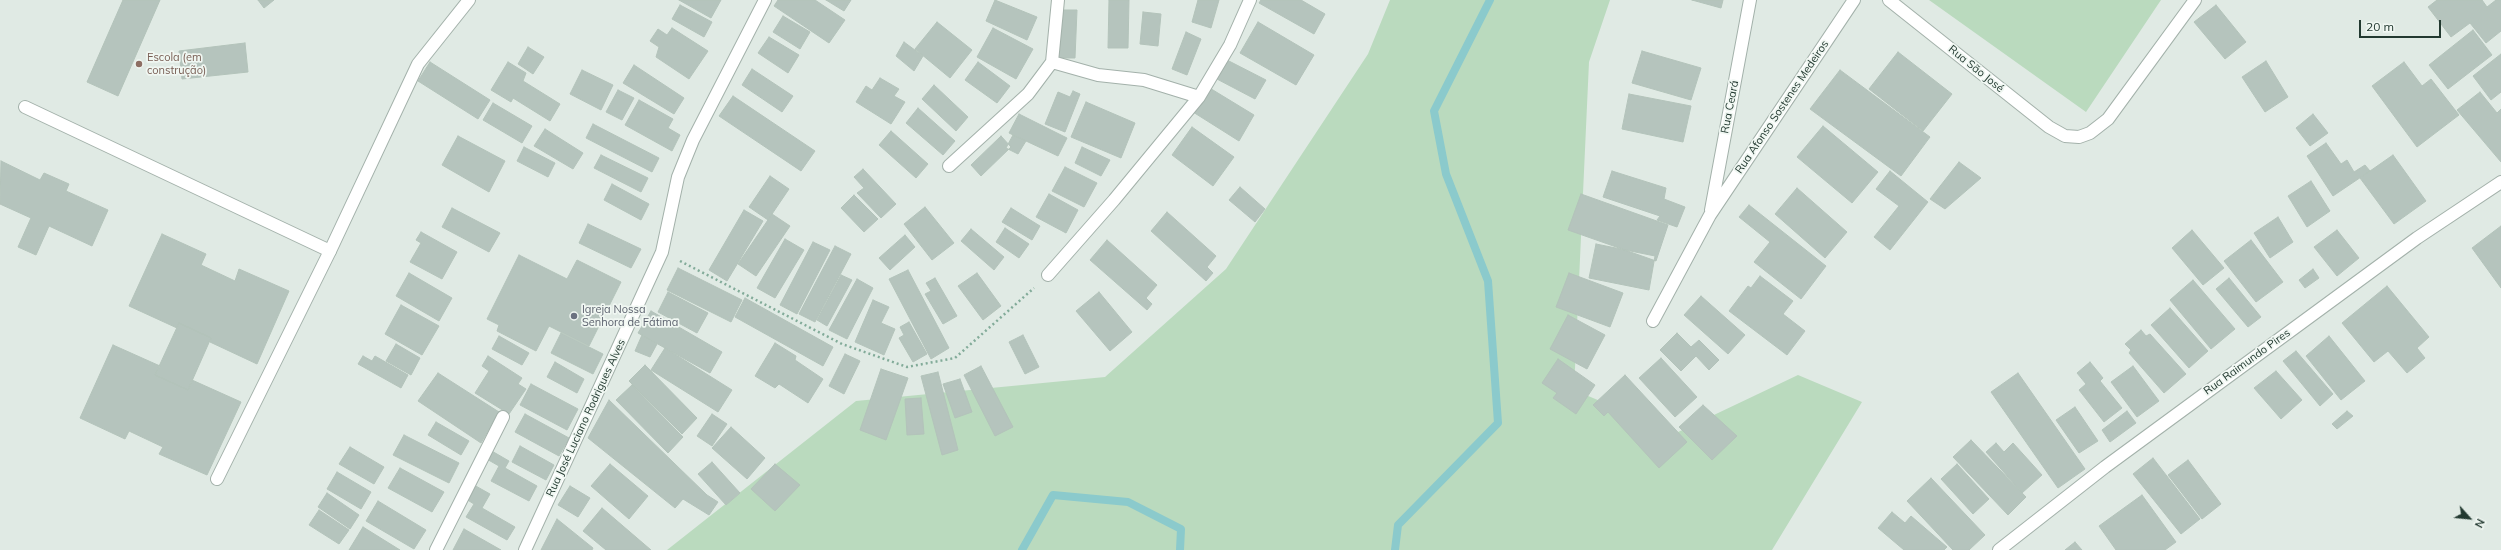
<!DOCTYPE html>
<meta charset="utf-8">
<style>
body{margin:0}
#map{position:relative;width:2501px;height:550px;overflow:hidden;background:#e0eae4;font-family:Mulish,sans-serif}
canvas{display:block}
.north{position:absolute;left:2449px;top:498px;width:40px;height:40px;-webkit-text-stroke:3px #f0f7f2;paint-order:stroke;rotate:117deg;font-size:11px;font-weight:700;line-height:16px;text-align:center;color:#223930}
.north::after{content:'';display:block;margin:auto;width:14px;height:18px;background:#223930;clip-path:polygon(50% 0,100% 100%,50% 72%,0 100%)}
.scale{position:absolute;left:2359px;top:20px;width:82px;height:18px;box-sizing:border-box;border:2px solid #223930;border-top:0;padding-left:5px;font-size:12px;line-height:14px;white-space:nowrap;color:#223930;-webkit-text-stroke:3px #f0f7f2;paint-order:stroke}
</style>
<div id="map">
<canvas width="2501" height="550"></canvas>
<div class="north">N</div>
<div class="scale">20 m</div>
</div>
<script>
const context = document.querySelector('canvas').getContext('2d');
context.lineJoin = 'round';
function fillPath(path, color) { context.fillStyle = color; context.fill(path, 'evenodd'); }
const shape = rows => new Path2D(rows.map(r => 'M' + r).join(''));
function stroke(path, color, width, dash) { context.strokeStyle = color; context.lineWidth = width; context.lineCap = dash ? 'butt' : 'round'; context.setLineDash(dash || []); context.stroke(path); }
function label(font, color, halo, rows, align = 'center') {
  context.font = font + ' Mulish,sans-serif'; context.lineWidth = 3.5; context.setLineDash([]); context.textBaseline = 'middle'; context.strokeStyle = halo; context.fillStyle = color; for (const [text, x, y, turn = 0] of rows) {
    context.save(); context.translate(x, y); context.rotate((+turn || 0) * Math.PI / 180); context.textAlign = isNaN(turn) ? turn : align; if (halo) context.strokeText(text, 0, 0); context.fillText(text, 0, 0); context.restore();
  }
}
fillPath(shape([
 [1390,0,1610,0,1589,62,1574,390,1676,433,1798,375,1862,402,1772,550,667,550,856,401,1105,377,1226,269,1368,54],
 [1929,0,2161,0,2086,112]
]), '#badabe');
stroke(shape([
 [1022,550,1053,495,1128,502,1181,529,1180,550],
 [1395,550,1398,525,1498,423,1488,281,1446,174,1434,111,1490,0]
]), '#8bcacc', 8);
const building = shape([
 [123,0,160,0,118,96,87,82,123,0],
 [258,0,274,0,264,8,258,0],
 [679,0,721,0,711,18,679,0],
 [778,0,815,0,845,20,829,43,774,6,778,0],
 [826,0,851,0,844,11,826,0],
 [995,0,1037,17,1027,40,986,21,995,0],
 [1109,0,1129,0,1128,48,1108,48,1109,0],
 [1198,0,1219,0,1211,28,1192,22,1198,0],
 [1261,0,1301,0,1325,14,1314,34,1259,3,1261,0],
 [1692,0,1723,0,1721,8,1692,0],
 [2437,0,2482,0,2487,7,2496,0,2501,0,2501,31,2486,43,2470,23,2451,37,2428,7,2437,0],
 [680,5,712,22,704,37,672,19,680,5],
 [2216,5,2246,42,2225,59,2194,22,2216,5],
 [1059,10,1077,10,1075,58,1057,58,1059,10],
 [1143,12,1161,14,1158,46,1140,44,1143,12],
 [783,16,810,32,800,49,773,32,783,16],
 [937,22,972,50,950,78,915,49,937,22],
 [1258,22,1314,55,1296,85,1240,53,1258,22],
 [672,28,708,51,689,79,656,57,659,47,650,41,658,29,667,35,672,28],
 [993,28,1033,49,1016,79,977,57,993,28],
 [2473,30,2492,55,2448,89,2429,65,2473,30],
 [1186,32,1201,39,1187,75,1172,69,1186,32],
 [769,37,799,55,788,73,758,53,769,37],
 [904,42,923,56,914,71,896,56,904,42],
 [245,43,248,72,182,79,179,51,245,43],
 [528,47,544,57,533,74,518,64,528,47],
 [1642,51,1701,68,1691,100,1632,83,1642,51],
 [1898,52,1952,94,1923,131,1869,89,1898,52],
 [2501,54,2501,92,2491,100,2473,76,2501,54],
 [1225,59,1266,80,1255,99,1215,78,1225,59],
 [2266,61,2288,97,2265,112,2242,77,2266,61],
 [430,62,490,100,478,119,418,81,430,62],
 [508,62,526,73,523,81,560,104,550,121,513,98,511,102,491,90,508,62],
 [978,62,1010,86,997,103,965,80,978,62],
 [2404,62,2422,86,2431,79,2459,115,2417,147,2372,86,2404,62],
 [634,65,684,98,674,114,623,83,634,65],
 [752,69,793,96,782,112,742,85,752,69],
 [582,70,613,85,601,110,570,94,582,70],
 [1840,70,1930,137,1901,176,1810,109,1840,70],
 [880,78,899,89,894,96,905,102,891,124,856,102,866,86,872,90,880,78],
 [934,85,968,117,956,131,922,99,934,85],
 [1208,87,1254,115,1239,141,1193,112,1208,87],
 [618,90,634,98,622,120,606,112,618,90],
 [1073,91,1080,94,1065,132,1045,124,1058,92,1070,97,1073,91],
 [2480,92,2497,113,2501,109,2501,162,2457,110,2480,92],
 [1629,94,1691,106,1683,142,1622,129,1629,94],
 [733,96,815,151,801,171,719,116,733,96],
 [639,100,673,119,668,128,680,135,672,151,625,125,639,100],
 [1086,102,1135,123,1121,158,1071,137,1086,102],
 [493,103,532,126,522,143,483,120,493,103],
 [918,108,955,141,943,155,906,123,918,108],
 [1019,114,1067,138,1058,156,1009,133,1019,114],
 [2313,114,2328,133,2310,146,2296,128,2313,114],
 [593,124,659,158,652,172,586,138,593,124],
 [1823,126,1878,172,1852,203,1797,157,1823,126],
 [1192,127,1234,157,1213,186,1172,155,1192,127],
 [545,129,583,153,573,169,534,146,545,129],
 [891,131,928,164,916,178,879,145,891,131],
 [1013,135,1026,141,1018,154,1006,148,1013,135],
 [458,136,505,161,489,192,442,165,458,136],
 [1001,136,1011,147,981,176,971,165,1001,136],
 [2326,143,2341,164,2347,160,2354,172,2365,165,2370,171,2333,196,2307,156,2326,143],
 [524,147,555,163,548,177,517,161,524,147],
 [1082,147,1110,160,1101,176,1075,163,1082,147],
 [601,155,648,178,641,192,594,168,601,155],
 [2393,155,2426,201,2394,224,2360,178,2393,155],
 [1,161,40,180,44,173,69,184,66,191,108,210,92,246,49,226,36,255,18,247,31,218,0,204,1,161],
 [1959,162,1981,178,1945,209,1930,199,1959,162],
 [1065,167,1097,183,1084,207,1052,191,1065,167],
 [863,169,896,204,881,218,857,193,864,188,854,177,863,169],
 [1612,171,1666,188,1664,199,1685,207,1677,227,1657,220,1660,216,1603,197,1612,171],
 [1890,171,1928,202,1890,250,1874,237,1899,206,1876,189,1890,171],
 [770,176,789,189,768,220,749,207,770,176],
 [2311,181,2330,211,2307,227,2288,196,2311,181],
 [612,184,649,204,641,220,604,200,612,184],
 [1240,187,1265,209,1255,222,1229,200,1240,187],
 [1797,188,1847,232,1825,258,1775,214,1797,188],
 [1049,194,1078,210,1066,233,1036,217,1049,194],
 [1581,194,1668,225,1656,261,1568,230,1581,194],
 [854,195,878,219,864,232,841,208,854,195],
 [1749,205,1826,266,1801,299,1754,262,1770,242,1739,217,1749,205],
 [925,207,954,243,932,260,904,224,925,207],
 [452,208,500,233,489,252,442,227,452,208],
 [1011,208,1040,226,1032,240,1002,222,1011,208],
 [744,210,763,221,727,281,709,270,744,210],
 [1167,212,1216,256,1207,267,1213,273,1206,281,1151,231,1167,212],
 [772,214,790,226,756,276,738,264,772,214],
 [2278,217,2293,242,2270,258,2254,233,2278,217],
 [588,224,641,249,631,268,579,243,588,224],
 [2501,226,2501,288,2472,248,2501,226],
 [1005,228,1029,244,1019,258,996,242,1005,228],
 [971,229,1004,257,994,270,961,241,971,229],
 [2192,230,2224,268,2203,285,2172,248,2192,230],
 [2337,230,2359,258,2337,276,2314,247,2337,230],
 [421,232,457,252,442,279,410,262,421,243,416,240,421,232],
 [162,234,206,254,201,265,235,281,239,269,289,291,257,364,210,342,211,338,179,323,177,328,129,306,162,234],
 [905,235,915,247,890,270,879,258,905,235],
 [785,239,804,250,775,298,757,288,785,239],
 [1107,240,1157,285,1146,298,1152,304,1147,310,1090,260,1107,240],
 [2251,240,2283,282,2256,302,2224,261,2251,240],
 [813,242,830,250,797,314,780,305,813,242],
 [1596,244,1655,256,1649,290,1589,278,1596,244],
 [835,246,851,254,815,322,799,314,835,246],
 [519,255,567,279,577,260,621,282,589,346,549,326,536,351,497,331,499,325,487,319,519,255],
 [678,268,742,300,731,322,667,290,678,268],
 [2313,269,2319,278,2305,288,2299,280,2313,269],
 [908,270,949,348,931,359,889,279,908,270],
 [409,273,452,298,439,321,396,296,409,273],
 [977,273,1001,306,983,320,958,286,977,273],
 [1569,273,1623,293,1610,327,1556,307,1569,273],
 [841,275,852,280,827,326,817,320,841,275],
 [1760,276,1793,301,1783,314,1805,331,1787,355,1729,311,1748,286,1751,288,1760,276],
 [935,278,957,316,943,324,925,294,931,291,926,283,935,278],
 [2229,278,2261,317,2248,327,2216,289,2229,278],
 [857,279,873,288,847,339,829,330,857,279],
 [2193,280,2235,329,2211,349,2170,300,2193,280],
 [2387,286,2429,337,2417,348,2425,358,2407,373,2388,351,2374,362,2342,323,2387,286],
 [668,292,708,313,697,333,658,312,668,292],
 [1099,292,1132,332,1110,351,1076,311,1099,292],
 [1701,296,1745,335,1728,354,1684,315,1701,296],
 [745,298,833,347,823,366,735,317,745,298],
 [873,300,889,307,881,323,895,329,884,355,855,342,873,300],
 [401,305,439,326,422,355,385,334,401,305],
 [2170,308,2208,351,2189,368,2151,325,2170,308],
 [651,311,722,352,710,373,638,333,651,311],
 [1568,315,1605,335,1587,369,1550,349,1568,315],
 [909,322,927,354,913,362,899,338,904,335,900,327,909,322],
 [179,323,211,338,188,390,155,375,179,323],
 [2141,330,2146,336,2150,334,2186,374,2164,393,2129,353,2131,350,2125,344,2141,330],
 [561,333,603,354,593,374,551,353,561,333],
 [1677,333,1691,347,1699,340,1719,360,1709,370,1696,356,1681,371,1660,350,1677,333],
 [642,335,657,344,650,357,635,351,642,335],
 [1023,335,1039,367,1025,374,1009,342,1023,335],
 [499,336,529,353,522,365,492,349,499,336],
 [2329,336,2365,381,2341,400,2306,356,2329,336],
 [775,343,796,356,795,360,823,379,808,403,779,384,775,388,755,376,775,343],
 [396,344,420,358,411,375,386,361,396,344],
 [113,345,160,366,155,375,188,390,192,380,241,402,207,475,159,454,163,447,129,431,125,439,80,418,113,345],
 [665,348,732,390,718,412,651,370,665,348],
 [2296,351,2333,394,2320,406,2283,361,2296,351],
 [845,354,860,361,844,394,829,386,845,354],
 [363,356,372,361,375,356,408,375,401,388,358,364,363,356],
 [488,356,522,378,518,384,526,389,509,414,475,393,489,371,482,366,488,356],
 [1661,358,1697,397,1675,417,1639,378,1661,358],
 [1558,359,1595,385,1576,414,1553,398,1557,393,1542,383,1558,359],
 [555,362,584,379,577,393,547,377,555,362],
 [2090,362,2103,378,2100,381,2122,408,2104,422,2079,390,2086,384,2077,373,2090,362],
 [645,365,697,418,682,434,629,381,645,365],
 [981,366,1013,427,995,436,964,375,981,366],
 [2133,366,2159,401,2137,417,2111,382,2133,366],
 [881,369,908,378,886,440,860,430,881,369],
 [2276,371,2302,400,2281,419,2254,388,2276,371],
 [938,372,958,450,942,455,921,376,938,372],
 [438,373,499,412,481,443,418,401,438,373],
 [2018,373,2085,469,2058,488,1991,392,2018,373],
 [1625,375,1687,442,1659,468,1608,412,1604,416,1593,405,1625,375],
 [960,379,972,412,955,418,943,384,960,379],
 [531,384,578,409,567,430,520,405,531,384],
 [632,385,683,437,668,453,616,400,632,385],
 [921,398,924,434,907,435,905,399,921,398],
 [609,400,707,495,718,502,709,515,683,499,675,508,588,438,609,400],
 [1703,405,1737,436,1712,460,1679,427,1703,405],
 [2075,407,2098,441,2079,453,2056,420,2075,407],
 [2127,411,2136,423,2110,442,2102,430,2127,411],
 [2347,411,2353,416,2337,429,2332,424,2347,411],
 [525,414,569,438,559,456,515,432,525,414],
 [712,414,727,424,712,446,697,436,712,414],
 [436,422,469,441,461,455,428,435,436,422],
 [731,427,765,458,747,479,712,448,731,427],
 [404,435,459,463,449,483,393,455,404,435],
 [1971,440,2026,497,2008,515,1953,457,1971,440],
 [1996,443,2004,452,2013,443,2042,475,2022,493,1986,452,1996,443],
 [520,446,554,465,546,480,512,462,520,446],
 [350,447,384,467,374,484,339,464,350,447],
 [490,450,509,461,505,468,537,486,529,501,491,481,499,466,485,458,490,450],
 [2153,458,2200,519,2181,534,2133,474,2153,458],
 [2188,460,2221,504,2202,519,2168,475,2188,460],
 [712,462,740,493,726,505,698,474,712,462],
 [610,464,648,496,629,519,591,486,610,464],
 [775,464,800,485,775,511,751,489,775,464],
 [1957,464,1989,499,1973,514,1941,479,1957,464],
 [400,468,444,492,432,512,388,488,400,468],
 [337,472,371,492,361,509,327,489,337,472],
 [1931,478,1985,535,1969,550,1953,550,1907,501,1931,478],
 [474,485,490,494,482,508,515,527,507,540,466,517,474,504,466,499,474,485],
 [570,486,590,498,578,517,558,505,570,486],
 [327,493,359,515,350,529,318,507,327,493],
 [2142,495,2176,542,2165,550,2116,550,2099,526,2142,495],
 [378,501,426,530,414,549,366,521,378,501],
 [602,508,651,550,606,550,583,531,602,508],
 [319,510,349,530,339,544,309,525,319,510],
 [1892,512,1905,523,1911,516,1947,547,1944,550,1904,550,1878,528,1892,512],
 [557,519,593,548,592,550,541,550,557,519],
 [363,527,400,550,349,550,363,527],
 [464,529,501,550,453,550,464,529],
 [2075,542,2082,550,2065,550,2075,542]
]);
fillPath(building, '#b5c4bd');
stroke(building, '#b3c3ba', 1);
const service = shape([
 [25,107,330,251]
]);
const minor = shape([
 [1889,0,2049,127,2065,136,2079,137,2090,133,2108,119,2195,0],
 [1052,62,1098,75,1144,80,1199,97],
 [949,166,1028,94,1052,62,1058,0],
 [1711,210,1750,0],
 [1048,275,1114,200,1199,97,1230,45,1250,0],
 [1653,321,1710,215,1854,0],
 [217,479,330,251,418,64,469,0],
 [436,550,503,417],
 [525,550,662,252,678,177,693,140,765,0]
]);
const tertiary = shape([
 [1999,550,2105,467,2417,238,2501,182]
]);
stroke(service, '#a3b1aa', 14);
stroke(minor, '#a3b1aa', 14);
stroke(tertiary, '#a3b1aa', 14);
stroke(shape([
 [680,261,842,344,907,367,955,358,1034,288]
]), '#82ab99', 2.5, [2, 3]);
stroke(service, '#fff', 12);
stroke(minor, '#fff', 12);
stroke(tertiary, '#fff', 12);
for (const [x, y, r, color] of [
 [139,64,4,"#8d6e63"],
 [574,316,4,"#6b7280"]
]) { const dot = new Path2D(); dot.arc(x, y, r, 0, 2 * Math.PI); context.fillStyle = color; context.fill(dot); stroke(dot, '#f0f7f2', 1.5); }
label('11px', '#785e54', '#f0f7f2', [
 ["Escola (em",147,58],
 ["construção)",147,71]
], 'left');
label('11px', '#223930', '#f0f7f2', [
 ["Rua São José",1976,69,39],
 ["Rua Ceará",1730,107,-79],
 ["Rua Afonso Sostenes Medeiros",1782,107,-56],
 ["Rua Raimundo Pires",2247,362,-36],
 ["Rua José Luciano Rodrigues Alves",586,418,-65]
]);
label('11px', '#5b616d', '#f0f7f2', [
 ["Igreja Nossa",582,310],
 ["Senhora de Fátima",582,323]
], 'left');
</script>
